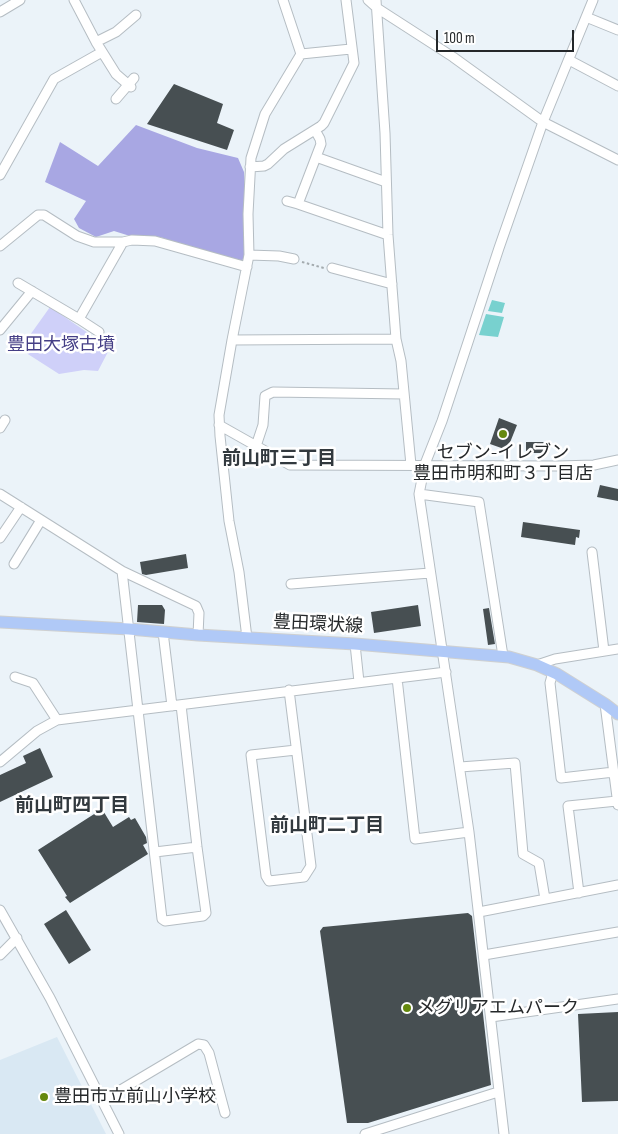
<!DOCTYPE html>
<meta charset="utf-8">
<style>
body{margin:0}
#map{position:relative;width:618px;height:1134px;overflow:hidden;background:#ebf3f9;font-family:"Sofia Sans Condensed",sans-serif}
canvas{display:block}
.scale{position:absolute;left:436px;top:30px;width:138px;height:22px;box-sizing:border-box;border:2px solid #25282a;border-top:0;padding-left:6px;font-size:15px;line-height:18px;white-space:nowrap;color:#25282a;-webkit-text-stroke:4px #fff;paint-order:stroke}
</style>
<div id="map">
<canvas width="618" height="1134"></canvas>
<div class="scale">100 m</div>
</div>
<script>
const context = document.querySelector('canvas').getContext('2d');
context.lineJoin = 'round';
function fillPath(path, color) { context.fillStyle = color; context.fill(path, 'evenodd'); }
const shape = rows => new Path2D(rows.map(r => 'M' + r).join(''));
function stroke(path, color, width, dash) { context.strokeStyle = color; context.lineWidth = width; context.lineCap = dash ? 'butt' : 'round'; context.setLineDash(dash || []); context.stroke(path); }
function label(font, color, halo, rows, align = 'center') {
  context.font = font + ' "Sofia Sans Condensed","Noto Sans JP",sans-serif'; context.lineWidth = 5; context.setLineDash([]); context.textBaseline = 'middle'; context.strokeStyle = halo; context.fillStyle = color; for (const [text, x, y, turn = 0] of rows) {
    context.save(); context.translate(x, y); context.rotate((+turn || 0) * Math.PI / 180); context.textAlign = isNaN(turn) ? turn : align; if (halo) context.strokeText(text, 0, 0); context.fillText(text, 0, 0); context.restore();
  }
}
fillPath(shape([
 [57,1037,106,1134,0,1134,0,1060]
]), '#d9e8f3');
fillPath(shape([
 [50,307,110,348,98,371,84,370,59,374,20,349]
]), '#cfd0f9');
fillPath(shape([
 [136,125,197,148,238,158,244,172,249,255,241,261,201,251,160,237,130,236,114,231,96,237,79,228,74,219,86,201,45,182,60,142,98,166]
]), '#a8a7e3');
fillPath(shape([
 [492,300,505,303,502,313,488,311],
 [486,314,504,317,498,337,479,335]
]), '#78d1cf');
fillPath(shape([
 [174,84,223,104,217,123,234,130,227,150,147,124],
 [499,418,517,425,507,450,490,444],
 [526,442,544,442,544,453,526,453],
 [600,485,618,489,618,501,597,497],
 [523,522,580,530,579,538,576,537,575,545,521,537],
 [186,554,188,568,146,575,142,574,140,562],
 [138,605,162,605,165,610,164,624,137,622],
 [418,605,421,626,374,633,371,612],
 [489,608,495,644,488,645,483,609],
 [40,748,53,777,0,802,0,775,26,763,23,756],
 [102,809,113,827,129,817,131,820,135,818,146,837,147,843,143,845,148,854,70,903,65,897,67,896,38,850],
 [66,910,91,950,69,964,44,924],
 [468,913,472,916,491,1085,368,1123,347,1123,320,931,323,927],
 [618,1012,618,1101,582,1102,578,1014]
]), '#474f52');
const minor = shape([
 [74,0,96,42,116,74,131,87],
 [368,0,377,8,453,57,543,122,618,160],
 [376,0,385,133,388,235,396,339,401,361,411,465],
 [0,12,20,0],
 [586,17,618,30],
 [96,42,116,32,136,15],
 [301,54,351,49],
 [569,60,618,86],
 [116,99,134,78],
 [315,130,320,139,321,144,298,204,388,235],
 [316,157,386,182],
 [250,167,264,166,268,164,284,149,321,126,324,123,354,63,346,0],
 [0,175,54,79,102,52],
 [287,201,298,204],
 [0,246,38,215,44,215,77,236,94,242,123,242,132,240,155,241,247,267],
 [249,255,279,256,294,259],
 [332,268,392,284],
 [18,283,79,319,123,242],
 [79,319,99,332],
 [0,330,32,291],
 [232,340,396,339],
 [219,425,290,465,558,466,594,465,618,460],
 [0,428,5,420],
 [256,446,263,425,265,396,273,392,404,394],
 [0,494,122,571,196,606,199,613,198,635],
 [419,494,479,502,503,656],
 [0,538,21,507],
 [592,552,604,651],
 [14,564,41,520],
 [122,571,162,919,165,921,203,916,206,913,197,847,181,705],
 [291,584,430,573],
 [163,632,172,706],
 [247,638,239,572,229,521,220,436,219,415,232,340,249,255,248,214,251,158,265,114,301,54,283,0],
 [355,644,359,682],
 [537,665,555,659,618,649],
 [553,672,550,683,561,778,614,772],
 [15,677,33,683,57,720],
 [397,678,415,839,469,832],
 [289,690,311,866,304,877,269,881,266,876,251,755,296,750],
 [605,704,618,805],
 [0,762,37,731,57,720,446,672],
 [460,767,515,763,523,854,539,863,545,899],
 [155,852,197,847],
 [579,893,568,806,617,801],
 [0,910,50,998,119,1134],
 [479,912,618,885],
 [0,955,17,938],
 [484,955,618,932],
 [491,1017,618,999],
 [102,1101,198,1044,204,1045,209,1053,225,1113],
 [365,1134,498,1092],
 [504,1134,469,832,419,494,425,464,442,421,499,248,543,122,593,0]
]);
const major = shape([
 [0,622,129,629,198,635,355,644,509,657,537,665,557,674,605,704,618,714]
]);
stroke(minor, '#b5bdc3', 11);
stroke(major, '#cfd0d0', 13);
stroke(shape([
 [302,262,324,268]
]), '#a3aaae', 2, [2.5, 2.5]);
stroke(minor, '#fff', 9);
stroke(major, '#b0c9f7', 11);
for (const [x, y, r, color] of [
 [503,434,5,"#65890e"],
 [407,1008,5,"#65890e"],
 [44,1097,5,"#65890e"]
]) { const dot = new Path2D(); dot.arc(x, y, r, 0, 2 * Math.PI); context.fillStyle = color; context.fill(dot); stroke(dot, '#fff', 2); }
label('18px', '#453f86', '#fff', [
 ["豊田大塚古墳",61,345]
]);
label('18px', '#25282a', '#fff', [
 ["セブン-イレブン",503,453,"center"],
 ["豊田市明和町３丁目店",503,474,"center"],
 ["メグリアエムパーク",417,1008],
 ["豊田市立前山小学校",54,1097]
], 'left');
label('18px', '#25282a', '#fff', [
 ["豊田環状線",318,625,3]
]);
label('bold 19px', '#32393e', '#fff', [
 ["前山町三丁目",279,459],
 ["前山町四丁目",72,806],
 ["前山町二丁目",327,826]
]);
</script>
